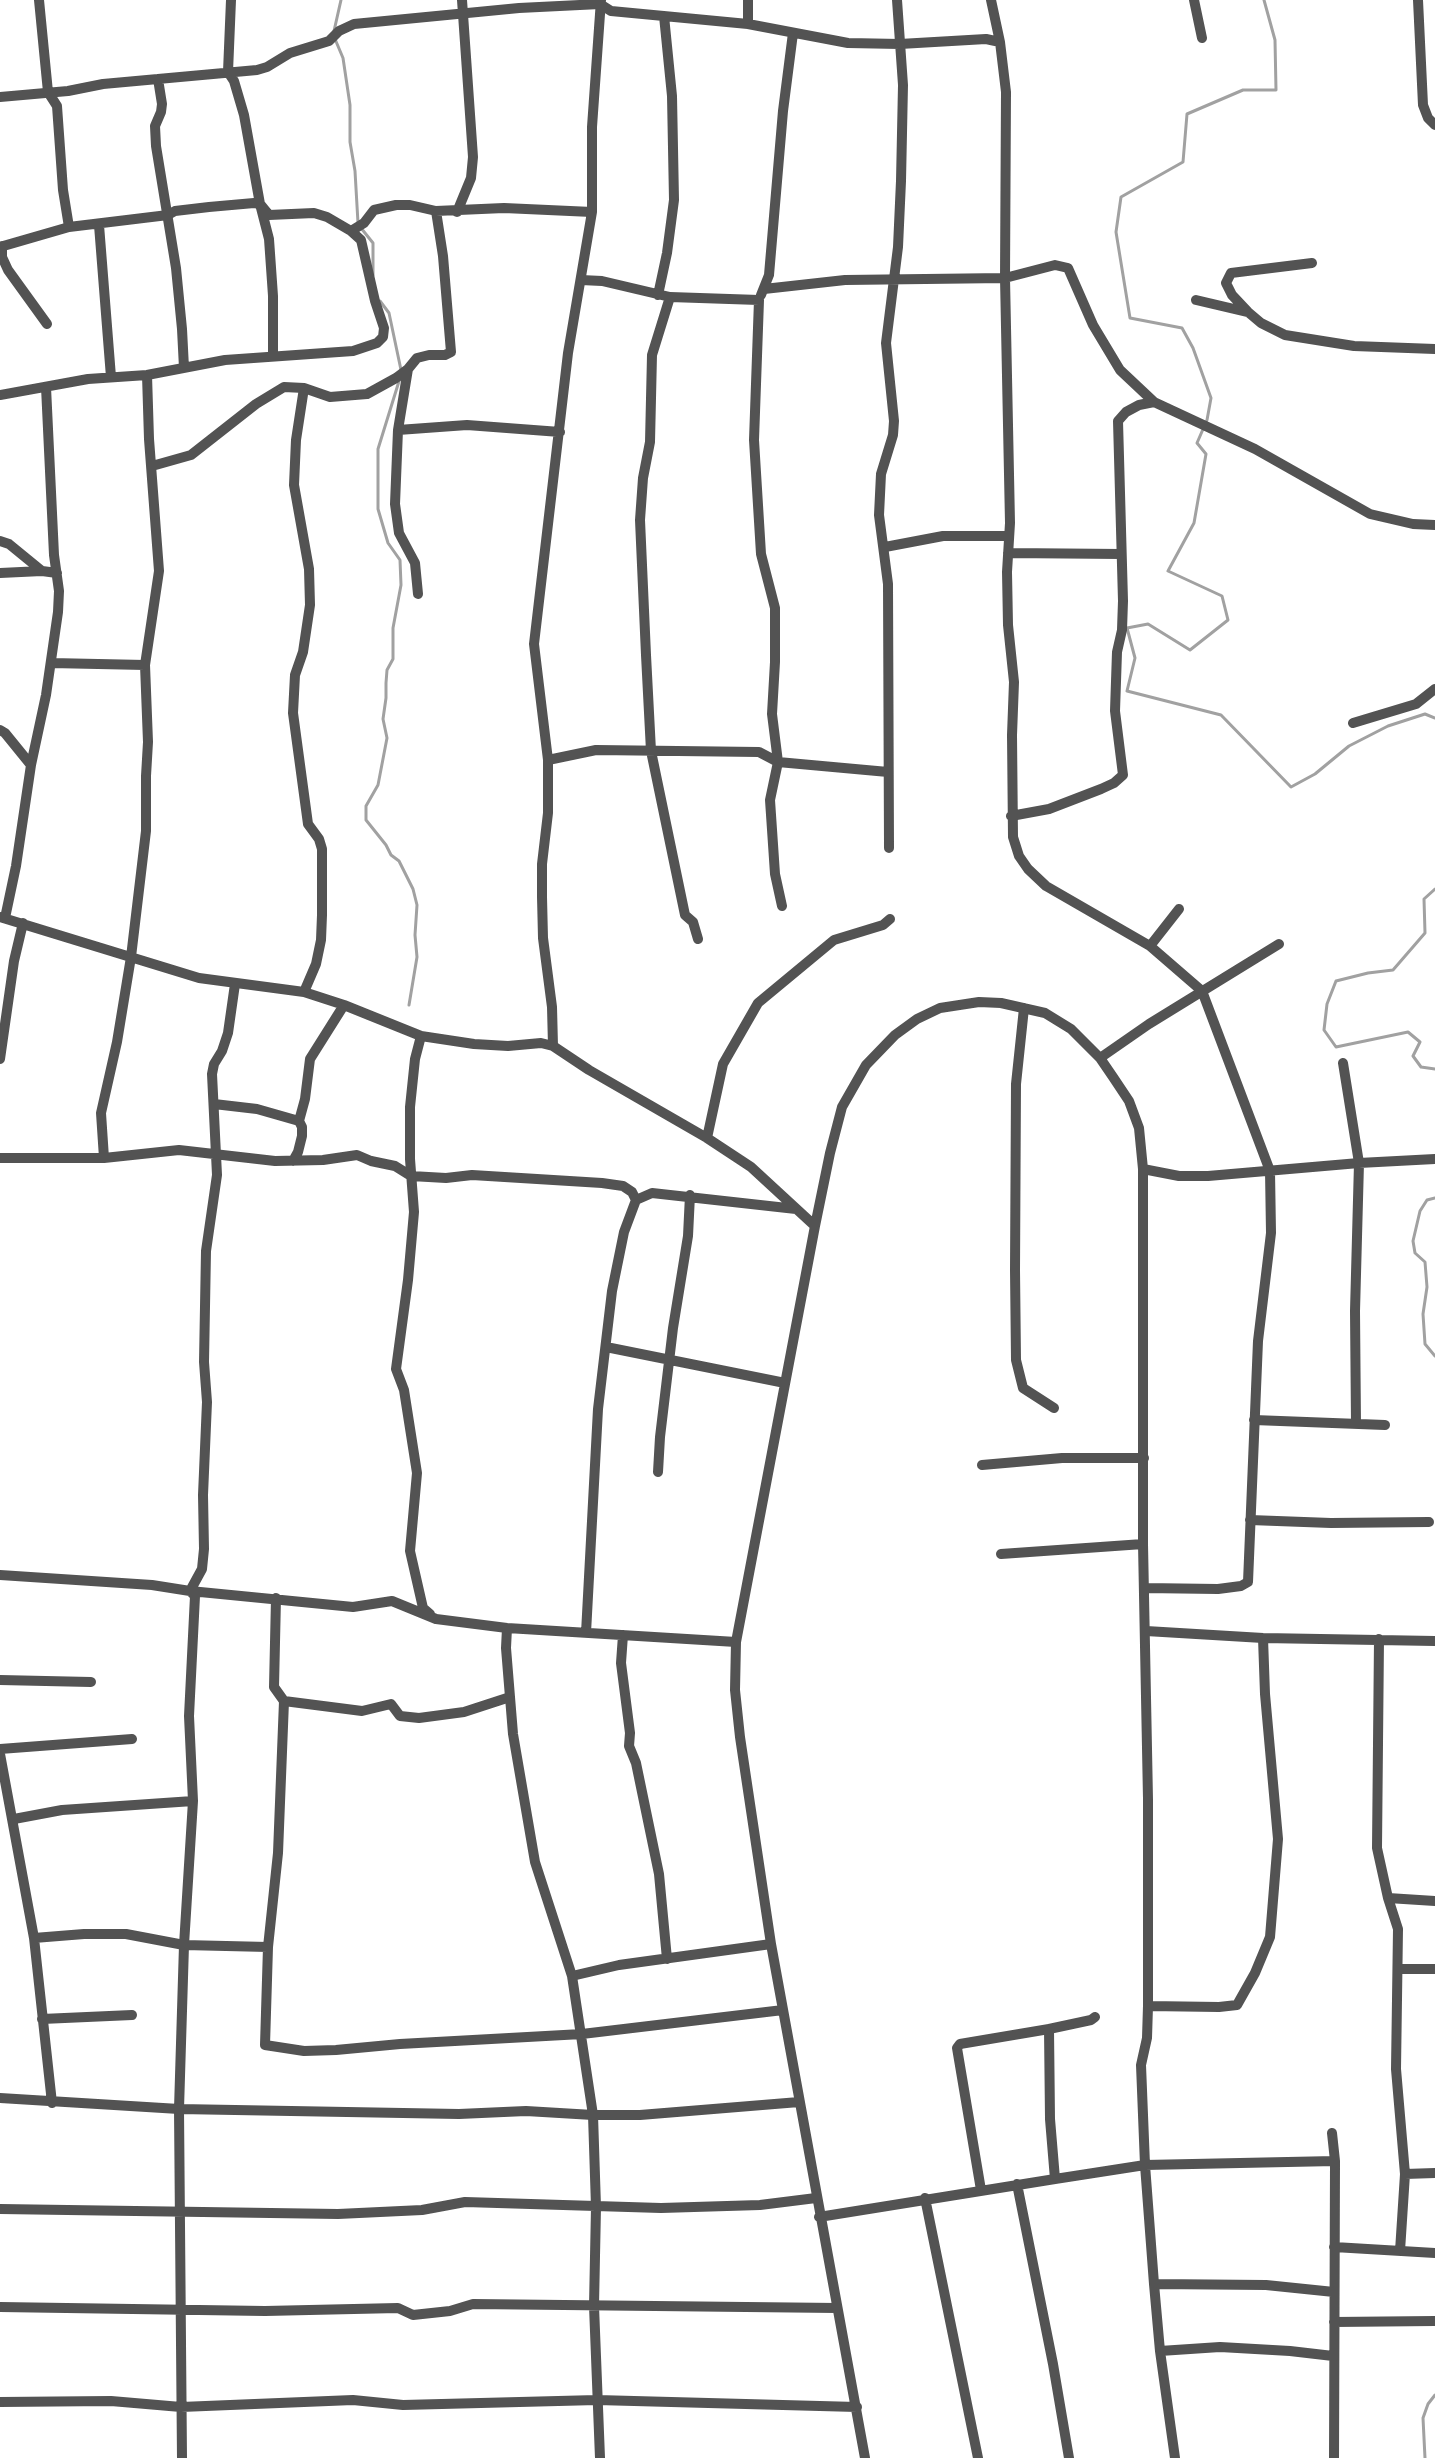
<!DOCTYPE html>
<style>
body{margin:0}
canvas{display:block;background:#fff}
</style>
<canvas width="1435" height="2458"></canvas>
<script>
const context = document.querySelector('canvas').getContext('2d');
context.lineJoin = 'round';
const shape = rows => new Path2D(rows.map(r => 'M' + r).join(''));
function stroke(path, color, width, dash) { context.strokeStyle = color; context.lineWidth = width; context.lineCap = dash ? 'butt' : 'round'; context.setLineDash(dash || []); context.stroke(path); }
stroke(shape([
 [1264,0,1275,40,1276,90,1243,90,1187,114,1183,162,1121,197,1116,232,1130,318,1182,328,1193,348,1211,398,1207,420,1197,443,1206,454,1194,523,1168,571,1222,596,1228,620,1190,650,1148,624,1127,628,1135,658,1127,691,1221,715,1291,787,1315,774,1349,746,1388,726,1425,714,1435,718],
 [334,31,341,0],
 [335,39,343,58,350,105,350,142,355,171,358,223],
 [361,228,373,243,373,275],
 [380,301,389,313,401,370],
 [400,378,378,449,378,509,388,543,400,560,401,585,393,628,393,659,387,670,386,683,386,698,383,719,387,738,378,785,366,806,366,820,386,845,391,855,399,861,413,889,417,905,415,935,417,957,409,1005],
 [1435,889,1424,899,1425,933,1393,970,1368,973,1336,981,1327,1004,1324,1030,1336,1047,1408,1032,1420,1042,1413,1056,1421,1067,1435,1069],
 [1435,1198,1427,1200,1420,1211,1413,1241,1415,1253,1425,1262,1427,1287,1423,1314,1425,1344,1435,1356],
 [1425,2458,1423,2418,1428,2404,1435,2395]
]), '#a1a1a1', 3);
stroke(shape([
 [39,0,48,92,57,106,63,190,69,227],
 [231,0,228,72,234,81,244,115,260,204,269,239,273,296,273,355],
 [748,0,748,24],
 [991,0,1000,42],
 [1194,0,1202,38],
 [1418,0,1423,105,1428,118,1435,125],
 [158,79,162,104,161,112,155,126,156,146,176,268,182,329,184,368],
 [0,97,68,91,103,84,257,70,267,67,290,53,329,41,339,31,354,24,519,8,600,4,611,11,748,24,848,43,900,44,986,39,1000,42,1006,92,1005,278,1010,523,1007,572,1008,625,1014,682,1012,735,1013,837,1019,856,1028,869,1046,886,1150,946,1202,991,1270,1171,1271,1233,1258,1341,1248,1582,1241,1586,1218,1589,1144,1588],
 [457,212,471,178,473,157,462,0],
 [99,225,111,377],
 [351,231,364,223,374,210,396,205,410,205,436,211,504,208,592,212],
 [2,246,2,257,8,270,47,324],
 [0,247,69,227,168,215,175,211,209,207,254,203,260,204,269,215,314,213,327,217,351,231,361,240,375,301,384,328,383,337,377,343,353,351,225,360,147,375,88,379,0,395],
 [1312,263,1231,273,1226,283,1232,295,1248,312,1261,323,1285,335,1354,346,1435,349],
 [581,280,602,281,670,297,759,300,754,440,761,554,775,608,775,662,772,714,778,762,888,772],
 [764,289,845,280,1005,278,1055,265,1068,268,1093,325,1120,370,1154,402,1255,449,1370,514,1413,524,1435,525],
 [658,295,667,253,674,200,672,96,664,16],
 [761,295,769,275,783,111,793,33],
 [670,297,652,355,650,442,643,478,640,520,646,655,651,751,685,915,693,922,698,939],
 [1196,300,1247,312],
 [408,369,398,430,395,504,399,533,415,563,418,594],
 [398,430,467,425,560,432],
 [152,466,191,455,256,404,284,387,304,388,330,397,367,394,396,378,408,369,417,358,429,355,445,355,451,352,443,256,436,211],
 [0,541,9,544,42,571],
 [885,547,943,536,1009,536],
 [1008,553,1121,554],
 [0,573,42,571,57,573],
 [51,663,145,665],
 [1353,723,1416,704,1435,689],
 [0,730,5,733,31,765],
 [548,760,596,750,759,752,778,762,770,800,775,874,782,906],
 [1011,816,1049,809,1101,789,1114,783,1123,775,1115,711,1117,652,1122,630,1123,601,1118,421,1126,412,1139,405,1154,402],
 [889,848,888,584,879,515,881,474,893,435,894,421,886,343,898,247,901,181,903,85,897,0],
 [0,917,199,978,304,992,344,1005,421,1036,474,1044,508,1046,541,1043,553,1046,589,1070,707,1138,751,1167,815,1226],
 [5,918,16,866,31,765,46,695,58,612,59,591,54,555,46,387],
 [1150,946,1179,909],
 [235,984,228,1033,222,1051,214,1064,212,1074,217,1175,206,1251,204,1362,207,1402,203,1495,204,1549,202,1569,190,1591,353,1607,392,1601,436,1619,507,1628,736,1642],
 [304,992,316,964,321,940,322,915,322,849,319,839,308,824,293,713,295,675,303,652,310,605,309,569,294,485,296,440,304,388],
 [1024,1008,1016,1084,1015,1270,1016,1360,1023,1388,1054,1408],
 [421,1036,415,1059,410,1107,410,1159,414,1212,408,1280,396,1369,404,1390,417,1473,410,1551,423,1608,430,1614],
 [553,1046,552,1007,543,938,542,897,542,864,548,813,548,760,534,644,568,353,592,212,592,127,601,0],
 [1100,1058,1149,1024,1279,944],
 [0,1059,14,961,23,923],
 [1343,1063,1359,1163,1355,1311,1356,1424],
 [214,1104,257,1109,299,1121,302,1127,302,1136,298,1152,293,1161],
 [299,1121,305,1099,310,1059,344,1005],
 [707,1138,723,1064,758,1003,834,940,883,925,890,919],
 [0,1158,104,1158,179,1150,275,1161,323,1160,357,1155,371,1161,395,1166,411,1176,446,1178,472,1175,602,1183,623,1186,632,1192,636,1200],
 [104,1158,101,1113,117,1042,131,957,146,831,146,776,148,742,145,665,159,571,149,439,147,375],
 [1143,1169,1179,1176,1208,1176,1359,1163,1435,1159],
 [606,1347,785,1383],
 [1254,1420,1385,1425],
 [982,1465,1062,1458,1144,1458],
 [658,1472,660,1437,673,1328,688,1236,690,1195],
 [1250,1520,1331,1523,1429,1522],
 [1001,1554,1143,1544],
 [0,1575,152,1585,190,1591,195,1596,189,1716,193,1801,184,1945,179,2109,182,2458],
 [276,1598,274,1687,284,1701,278,1853,268,1947,265,2045,304,2051,336,2050,400,2044,582,2034,783,2010],
 [507,1628,506,1648,513,1734,535,1862,572,1976,593,2115,596,2207,594,2306,600,2458],
 [1146,1631,1263,1638,1435,1641],
 [586,1633,598,1409,612,1291,624,1232,636,1200,652,1193,796,1209],
 [623,1635,621,1663,630,1733,629,1746,636,1763,659,1874,667,1959],
 [1379,1639,1377,1848,1388,1898,1398,1929,1396,2069,1405,2174,1400,2251],
 [0,1680,91,1682],
 [284,1701,362,1711,391,1704,400,1716,419,1718,464,1712,510,1697],
 [0,1749,132,1739],
 [0,1754,34,1938,52,2103],
 [14,1819,62,1810,193,1801],
 [1388,1898,1435,1901],
 [34,1938,84,1934,126,1934,184,1945,268,1947],
 [1398,1969,1435,1969],
 [572,1976,619,1965,771,1944],
 [1148,2006,1219,2007,1237,2005,1255,1973,1270,1937,1278,1839,1265,1694,1263,1638],
 [42,2019,132,2015],
 [0,2098,179,2109,459,2114,526,2111,593,2115,640,2115,799,2102],
 [1332,2133,1335,2161,1334,2458],
 [1405,2174,1435,2173],
 [1055,2179,1145,2165,1335,2161],
 [1017,2184,1053,2364,1069,2458],
 [981,2190,957,2048,960,2044,1049,2029],
 [925,2198,978,2458],
 [0,2209,338,2214,422,2210,465,2202,661,2208,760,2205,816,2198],
 [819,2217,1055,2179,1050,2119,1049,2029,1091,2020,1095,2017],
 [1334,2247,1435,2253],
 [1154,2284,1266,2285,1334,2292],
 [0,2307,265,2311,398,2308,413,2315,450,2311,473,2304,837,2308],
 [1334,2322,1435,2321],
 [1160,2351,1220,2347,1290,2351,1333,2356],
 [0,2402,111,2401,181,2407,353,2400,403,2405,597,2400,857,2407],
 [865,2458,771,1944,740,1737,735,1690,736,1642,815,1226,830,1153,842,1107,866,1065,895,1035,917,1019,940,1008,979,1002,1001,1003,1045,1013,1071,1029,1100,1058,1113,1077,1129,1101,1139,1128,1143,1169,1143,1544,1148,1799,1148,2006,1147,2038,1141,2065,1145,2165,1154,2284,1160,2351,1175,2458]
]), '#535353', 10);
</script>
